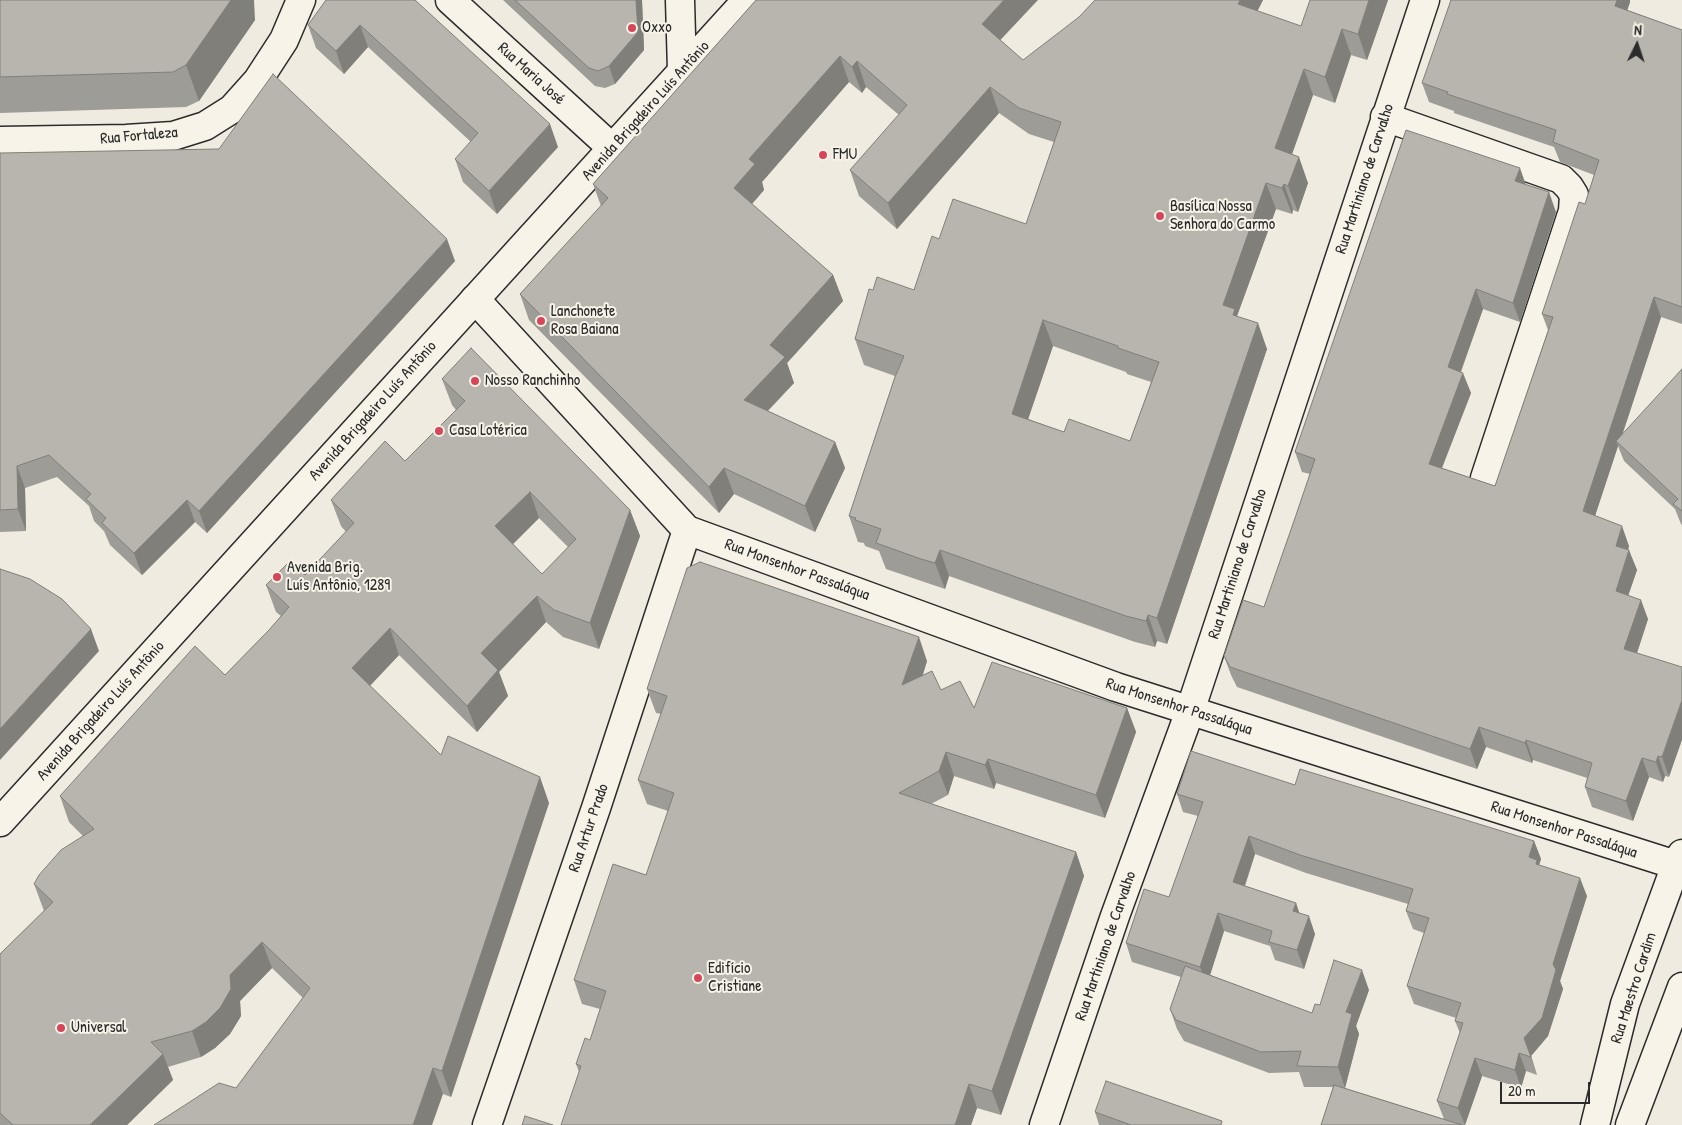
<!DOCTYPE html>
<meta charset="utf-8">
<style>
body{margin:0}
#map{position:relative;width:1682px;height:1125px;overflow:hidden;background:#efebe0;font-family:"Patrick Hand",sans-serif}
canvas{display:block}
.north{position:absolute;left:1612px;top:20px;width:50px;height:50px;-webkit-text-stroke:4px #f7f3e8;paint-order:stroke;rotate:4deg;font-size:14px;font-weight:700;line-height:20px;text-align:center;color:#2b2b2b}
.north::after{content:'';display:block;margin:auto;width:18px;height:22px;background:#2b2b2b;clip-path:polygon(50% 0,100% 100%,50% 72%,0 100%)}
.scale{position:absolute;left:1500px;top:1082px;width:90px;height:22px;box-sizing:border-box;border:2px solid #2b2b2b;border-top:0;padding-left:6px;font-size:15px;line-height:18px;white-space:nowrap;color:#2b2b2b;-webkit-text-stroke:4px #f7f3e8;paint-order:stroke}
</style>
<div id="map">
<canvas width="1682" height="1125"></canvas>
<div class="north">N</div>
<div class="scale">20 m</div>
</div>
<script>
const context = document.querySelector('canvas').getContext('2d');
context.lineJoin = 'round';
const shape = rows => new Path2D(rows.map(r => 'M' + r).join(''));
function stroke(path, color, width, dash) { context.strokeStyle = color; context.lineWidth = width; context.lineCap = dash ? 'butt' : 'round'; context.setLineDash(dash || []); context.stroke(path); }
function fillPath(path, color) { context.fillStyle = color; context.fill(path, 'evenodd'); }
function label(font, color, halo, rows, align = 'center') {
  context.font = font + ' "Patrick Hand",sans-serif'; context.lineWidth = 4; context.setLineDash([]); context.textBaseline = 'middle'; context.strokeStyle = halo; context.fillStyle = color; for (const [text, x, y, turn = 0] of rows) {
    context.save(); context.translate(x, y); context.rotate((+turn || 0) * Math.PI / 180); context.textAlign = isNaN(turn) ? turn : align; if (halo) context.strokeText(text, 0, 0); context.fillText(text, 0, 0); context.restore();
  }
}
const minor = shape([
 [450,0,612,148],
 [680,0,682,71],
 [1385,117,1561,179,1569,187,1574,195,1573,211,1485,478],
 [0,141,126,139,173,136,205,126,232,109,258,80,284,40,301,0],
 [475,299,687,530,1116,687,1676,865],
 [487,1125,596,808,687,530],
 [1044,1125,1115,916,1190,711,1425,0]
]);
const major = shape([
 [0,822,747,0],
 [1595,1125,1625,1004,1676,865,1682,854]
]);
const highway = shape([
 [1630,1125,1682,987]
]);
stroke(minor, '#2b2b2b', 31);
stroke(major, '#2b2b2b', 31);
stroke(highway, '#2b2b2b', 31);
stroke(minor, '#f7f3e8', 28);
stroke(major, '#f7f3e8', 28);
stroke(highway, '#f7f3e8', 28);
fillPath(shape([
 [0,0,255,20,199,101,186,107,0,113],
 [326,0,558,147,497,214,463,182,455,159,471,142,368,47,344,74,316,48,308,25],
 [503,0,642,0,644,50,615,84,605,88,595,86],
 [756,0,1000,40,1023,60,1263,0,1257,11,1301,26,1388,0,1367,60,1351,55,1335,103,1313,95,1292,154,1308,183,1298,212,1293,210,1292,214,1276,209,1237,316,1267,349,1167,644,1157,641,1155,647,1135,642,949,576,945,589,886,569,879,551,865,546,864,543,858,542,849,516,895,376,864,365,855,339,873,290,914,290,939,239,1026,224,1054,142,1029,134,999,113,897,229,859,196,850,170,899,115,866,87,862,93,849,82,762,182,764,190,752,204,833,275,843,301,787,363,794,383,768,411,835,442,845,468,815,532,734,494,719,513,529,320,520,294,601,206,593,184],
 [1053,346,1126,372,1127,374,1151,382,1130,441,1064,432,1028,419],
 [1630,2,1627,10,1682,30,1682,324,1661,317,1622,436,1682,369,1682,525,1681,524,1675,509,1624,461,1618,446,1595,516,1629,546,1628,550,1637,570,1628,595,1648,619,1637,653,1669,777,1665,776,1663,782,1649,777,1633,821,1592,807,1585,787,1587,778,1533,760,1532,763,1486,747,1477,769,1237,687,1231,675,1224,656,1264,607,1295,518,1310,474,1302,472,1295,452,1526,185,1556,212,1520,322,1483,309,1461,372,1471,393,1442,468,1495,486,1548,330,1542,314,1585,204,1594,175,1560,162,1554,147,1454,113,1454,111,1429,102,1422,83],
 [0,153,455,261,207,533,195,522,142,575,110,545,104,531,94,521,89,506,57,477,25,488,26,531,0,532],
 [442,379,630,510,640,536,599,649,563,637,546,622,499,672,508,696,477,732,399,655,370,686,441,755,549,803,451,1097,443,1094,236,1088,303,998,272,968,240,1001,241,1016,230,1034,215,1048,201,1057,168,1067,173,1080,127,1125,0,1125,0,954,44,911,34,884,83,836,69,822,60,796,225,675,269,630,281,616,276,612,266,585,305,575,346,532,341,526,331,500,405,461,456,410,452,405],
 [539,518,568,547,542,574,513,544],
 [927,661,923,675,941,690,974,708,1127,708,1136,732,1105,818,996,783,994,789,954,776,948,795,931,804,1076,852,1084,876,1001,1115,977,1108,971,1125,561,1125,579,1072,576,1064,590,1040,600,1009,582,1004,574,980,646,875,668,811,647,804,638,780,661,714,656,713,647,689],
 [1295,785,1534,841,1541,859,1539,865,1587,896,1560,981,1563,989,1548,1036,1531,1056,1537,1075,1526,1071,1521,1088,1482,1076,1465,1125,1321,1125,1333,1087,1304,1087,1299,1072,1269,1073,1184,1041,1177,1029,1170,1009,1181,977,1132,962,1126,943,1169,897,1198,816,1183,812,1177,794],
 [1255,854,1306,873,1408,904,1406,911,1413,929,1424,933,1407,986,1414,1004,1456,1018,1455,1021,1460,1033,1437,1101,1444,1119,1345,1088,1359,1034,1356,1026,1369,990,1320,1005,1312,1013,1210,975,1224,931,1270,946,1275,960,1304,969,1315,934,1299,913,1296,903,1245,886],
 [1095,1112,1224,1125,1099,1125]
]), '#9e9c96');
fillPath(shape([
 [231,0,254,0,255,20,199,101,186,65],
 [636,0,642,0,644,50,615,84,609,66],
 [1004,0,1038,0,991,50,982,24],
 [1240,0,1263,0,1248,30,1238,4],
 [1369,0,1388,0,1367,60,1358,34],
 [1617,0,1630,0,1630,2,1622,26,1615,6],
 [360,25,368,47,344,74,336,51],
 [1342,29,1351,55,1335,103,1325,77],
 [840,56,849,82,762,182,764,190,743,214,734,188,749,159],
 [857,61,866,87,862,93,852,67],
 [1304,69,1313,95,1285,174,1275,148],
 [990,87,999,113,897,229,888,203],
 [550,124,558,147,497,214,489,191],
 [1299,157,1308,183,1298,212,1288,186],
 [1520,168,1527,188,1515,181],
 [1266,183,1276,209,1237,316,1244,335,1223,305],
 [1284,184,1293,210,1292,214,1282,188],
 [1549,192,1556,212,1520,322,1513,303],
 [447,239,455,261,207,533,199,511],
 [833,275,843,301,787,363,794,383,753,426,744,400,770,345],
 [1476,289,1483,309,1455,387,1448,367],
 [1654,297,1661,317,1619,444,1616,441,1618,446,1590,531,1583,511],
 [1043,320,1053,346,1021,440,1012,414],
 [1258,323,1267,349,1167,644,1157,618],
 [1463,373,1471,393,1436,483,1429,464],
 [835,442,845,468,815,532,805,506],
 [17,466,25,488,26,531,18,509],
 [724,468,734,494,719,513,709,487],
 [530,492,539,518,504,553,495,526],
 [187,500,195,522,142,575,134,553],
 [630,510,640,536,599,649,590,623],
 [1622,526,1629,546,1623,565,1616,546],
 [940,550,949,576,945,589,935,563],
 [1629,550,1637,570,1623,611,1616,591],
 [537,596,546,622,499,672,508,696,477,732,467,706,481,653],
 [1641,600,1648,619,1632,668,1624,649],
 [1148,615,1157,641,1155,647,1146,621],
 [390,628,399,655,361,695,352,668],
 [91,629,99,651,0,760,0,729],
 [919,637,927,661,911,709,902,685],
 [1682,700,1682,740,1669,777,1662,757],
 [1127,708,1136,732,1105,818,1096,795],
 [1479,727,1486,747,1477,769,1470,749],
 [1526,740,1533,760,1532,763,1525,743],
 [946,752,954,776,948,795,939,771],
 [1658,756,1665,776,1663,782,1656,762],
 [1642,758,1649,777,1633,821,1626,801],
 [988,759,996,783,994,789,985,765],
 [540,777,549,803,451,1097,442,1071],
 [1249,836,1255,854,1240,900,1233,882],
 [1534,841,1541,859,1539,865,1544,878,1529,857],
 [1076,852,1084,876,1001,1115,992,1091],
 [1580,878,1587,896,1560,981,1563,989,1548,1036,1531,1056,1537,1075,1524,1038,1553,964],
 [1296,903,1302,921,1293,911],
 [1218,913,1224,931,1207,985,1200,967],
 [1309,916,1315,934,1304,969,1297,950],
 [262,942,272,968,240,1001,241,1016,230,1034,215,1048,201,1057,192,1031,230,975],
 [1362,970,1369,990,1356,1026,1359,1034,1345,1088,1338,1067,1346,1012],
 [1519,1053,1526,1071,1521,1088,1515,1070],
 [163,1054,173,1080,127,1125,90,1125],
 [1475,1058,1482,1076,1465,1125,1458,1108],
 [433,1068,443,1094,432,1125,413,1125],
 [969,1084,977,1108,971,1125,955,1125]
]), '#817f7a');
const building = shape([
 [0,0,231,0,186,65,173,72,0,77,0,0],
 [326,0,415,0,550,124,489,191,455,159,478,133,360,25,336,51,308,25,326,0],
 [515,0,636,0,638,32,609,66,598,71,589,68,515,0],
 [756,0,1004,0,982,24,1023,60,1079,17,1095,0,1240,0,1238,4,1301,26,1310,0,1369,0,1358,34,1342,29,1325,77,1304,69,1275,148,1299,157,1288,186,1284,184,1282,188,1266,183,1223,305,1235,309,1233,315,1258,323,1157,618,1148,615,1146,621,1126,616,940,550,935,563,921,559,876,543,881,529,855,520,856,518,849,516,895,377,904,356,855,339,869,289,873,290,877,277,914,290,932,236,939,239,953,199,1026,224,1061,122,1019,108,990,87,888,203,850,170,907,105,857,61,852,67,840,56,749,159,755,164,734,188,833,275,770,345,785,357,744,400,835,442,805,506,724,468,709,487,520,294,608,198,593,184,756,0],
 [1043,320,1118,346,1118,348,1159,362,1130,441,1069,419,1064,432,1012,414,1043,320],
 [1451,0,1617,0,1615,6,1682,30,1682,307,1654,297,1583,511,1622,526,1616,546,1629,550,1616,591,1641,600,1624,649,1682,667,1682,700,1662,757,1658,756,1656,762,1642,758,1626,801,1585,787,1592,763,1526,740,1525,743,1479,727,1470,749,1230,667,1224,656,1243,600,1264,607,1295,518,1315,459,1295,452,1406,130,1520,168,1515,181,1549,192,1513,303,1476,289,1448,367,1463,373,1429,464,1495,486,1553,317,1542,314,1579,202,1585,204,1599,160,1553,142,1556,130,1447,94,1448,92,1422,83,1451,0],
 [273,74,447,239,199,511,187,500,134,553,102,523,106,518,86,499,91,494,49,455,17,466,18,509,0,510,0,153,219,149,273,74],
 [471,348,630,510,590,623,554,610,537,596,481,653,498,670,467,706,390,628,352,668,441,755,448,736,540,777,442,1071,433,1068,413,1125,154,1125,219,1083,236,1088,310,988,262,942,230,975,231,989,220,1008,206,1022,192,1031,151,1042,163,1054,90,1125,13,1125,0,1113,0,954,53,902,34,884,39,875,61,850,94,829,60,796,195,646,225,675,269,630,289,607,266,585,290,561,305,575,354,523,331,500,385,441,405,461,465,401,442,379,471,348],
 [530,492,576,539,542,574,495,526,530,492],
 [1682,369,1682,511,1673,504,1678,499,1616,441,1682,369],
 [700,562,919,637,902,685,932,671,941,690,960,681,974,708,992,662,1127,708,1096,795,988,759,985,765,946,752,939,771,899,793,1076,852,992,1091,969,1084,955,1125,561,1125,581,1066,576,1064,585,1038,590,1040,606,991,574,980,613,864,646,875,674,793,638,780,667,696,647,689,687,568,700,562],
 [0,569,30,579,62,599,91,629,0,729,0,569],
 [1191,751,1295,785,1300,769,1534,841,1529,857,1537,860,1536,864,1580,878,1553,964,1556,970,1542,1018,1524,1038,1531,1057,1519,1053,1515,1070,1475,1058,1458,1108,1437,1101,1463,1023,1455,1021,1461,1003,1407,986,1429,918,1406,911,1413,889,1300,855,1249,836,1233,882,1296,903,1293,911,1309,916,1297,950,1269,942,1272,931,1218,913,1200,967,1126,943,1144,889,1169,897,1203,802,1177,794,1191,751],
 [1334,960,1362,970,1346,1012,1352,1014,1338,1067,1297,1066,1301,1051,1261,1052,1176,1020,1170,1009,1185,966,1312,1013,1315,1004,1320,1005,1334,960],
 [1106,1081,1222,1121,1221,1125,1131,1125,1095,1112,1106,1081],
 [1334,1085,1462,1125,1321,1125,1334,1085],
 [525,1116,553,1125,522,1125,525,1116]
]);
fillPath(building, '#b8b5ae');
stroke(building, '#817f7a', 1);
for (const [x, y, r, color] of [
 [632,28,5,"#d1495b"],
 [823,155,5,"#d1495b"],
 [1160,216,5,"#d1495b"],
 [541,321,5,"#d1495b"],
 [475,381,5,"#d1495b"],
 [439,431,5,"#d1495b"],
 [277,577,5,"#d1495b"],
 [698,978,5,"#d1495b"],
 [61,1028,5,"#d1495b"]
]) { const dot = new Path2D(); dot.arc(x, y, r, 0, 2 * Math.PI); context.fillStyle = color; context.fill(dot); stroke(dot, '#f7f3e8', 2); }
label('16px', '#2b2b2b', '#f7f3e8', [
 ["Oxxo",642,28],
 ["FMU",833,155],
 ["Basílica Nossa",1170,207],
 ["Senhora do Carmo",1170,225],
 ["Lanchonete",551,312],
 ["Rosa Baiana",551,330],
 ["Nosso Ranchinho",485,381],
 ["Casa Lotérica",449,431],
 ["Avenida Brig.",287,568],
 ["Luís Antônio, 1289",287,586],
 ["Edifício",708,969],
 ["Cristiane",708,987],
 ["Universal",71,1028]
], 'left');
label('16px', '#2b2b2b', '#f7f3e8', [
 ["Rua Maria José",531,74,42],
 ["Avenida Brigadeiro Luís Antônio",646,111,-48],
 ["Rua Fortaleza",139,136,-5],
 ["Rua Martiniano de Carvalho",1365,179,-72],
 ["Avenida Brigadeiro Luís Antônio",373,411,-48],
 ["Rua Martiniano de Carvalho",1238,564,-72],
 ["Rua Monsenhor Passaláqua",797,570,20],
 ["Rua Monsenhor Passaláqua",1179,707,18],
 ["Avenida Brigadeiro Luís Antônio",101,711,-48],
 ["Rua Artur Prado",589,828,-71],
 ["Rua Monsenhor Passaláqua",1564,830,18],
 ["Rua Martiniano de Carvalho",1106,946,-71],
 ["Rua Maestro Cardim",1634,988,-72]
]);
</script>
